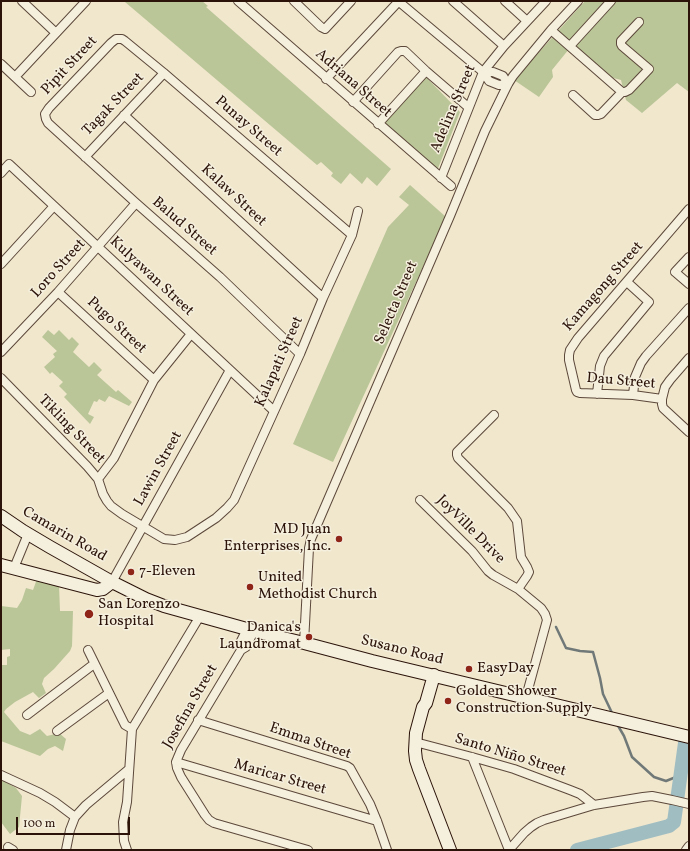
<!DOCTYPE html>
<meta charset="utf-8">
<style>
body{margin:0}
#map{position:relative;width:690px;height:851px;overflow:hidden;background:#f0e7cc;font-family:Vollkorn,serif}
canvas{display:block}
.frame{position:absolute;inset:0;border:2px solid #2b1309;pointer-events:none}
.scale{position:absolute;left:16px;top:817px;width:114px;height:18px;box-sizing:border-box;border:2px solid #2b1309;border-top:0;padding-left:5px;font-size:12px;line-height:14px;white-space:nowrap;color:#2b1309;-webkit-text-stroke:3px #f5efde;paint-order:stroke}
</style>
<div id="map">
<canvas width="690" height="851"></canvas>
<div class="frame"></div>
<div class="scale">100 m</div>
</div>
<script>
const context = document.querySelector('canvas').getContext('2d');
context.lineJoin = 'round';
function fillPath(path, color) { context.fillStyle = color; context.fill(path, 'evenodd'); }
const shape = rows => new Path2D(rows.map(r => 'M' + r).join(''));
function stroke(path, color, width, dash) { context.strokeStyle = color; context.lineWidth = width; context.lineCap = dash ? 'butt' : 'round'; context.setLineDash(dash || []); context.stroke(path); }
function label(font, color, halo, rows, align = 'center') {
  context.font = font + ' Vollkorn,serif'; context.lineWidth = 3; context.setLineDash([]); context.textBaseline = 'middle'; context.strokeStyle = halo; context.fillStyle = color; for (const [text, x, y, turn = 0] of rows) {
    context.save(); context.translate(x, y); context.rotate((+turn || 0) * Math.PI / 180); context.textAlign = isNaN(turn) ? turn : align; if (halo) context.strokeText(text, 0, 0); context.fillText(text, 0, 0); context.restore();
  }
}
fillPath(shape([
 [126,1,202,1,208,6,206,7,391,169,377,186,367,177,362,184,350,173,341,184,331,176,333,173,321,162,317,165,125,2],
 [585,1,689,1,689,92,677,83,642,113,626,100,621,80,606,76,569,49,552,70,553,77,539,97,514,80],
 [426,77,460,112,437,171,382,125],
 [410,185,446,217,333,462,293,444,388,227,409,205,399,197],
 [48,330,54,335,59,330,69,340,72,337,79,344,73,352,89,367,94,362,102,370,97,375,116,392,118,390,132,402,129,406,109,396,105,402,99,399,97,402,94,401,88,414,94,417,90,424,64,397,67,394,59,386,63,382,52,372,50,374,44,367,55,357,53,354,57,351,42,337],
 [37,579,59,585,60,611,73,611,72,646,70,651,54,669,44,678,42,684,46,693,39,698,33,692,15,702,6,709,4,712,20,731,30,735,40,729,47,736,59,733,66,739,63,751,55,746,48,749,40,756,1,741,1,665,7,665,7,657,10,656,10,649,1,650,1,606,17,608,22,600,26,588,33,590],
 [1,779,16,788,22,796,19,827,10,834,1,822]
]), '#bac598');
stroke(shape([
 [556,627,566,648,580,651,593,652,600,678,603,694,613,715],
 [617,724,624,736,632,757,654,777,666,781,681,775]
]), '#717978', 2.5);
stroke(shape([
 [577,850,669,826,674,822,685,743]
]), '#a0bdc2', 14);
const street = shape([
 [22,1,56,33],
 [238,1,451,186],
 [294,1,321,27,325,29,351,1],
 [398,1,483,72,489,81,499,85,508,84,503,76,493,72,483,72],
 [453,1,504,46],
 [505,1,527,21],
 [551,30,622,92,625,92,629,90,649,69,622,46,621,44,621,41,639,22],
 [570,46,611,1],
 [1,64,31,92],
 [15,77,86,1],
 [326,79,399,1],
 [573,95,595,115,598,115,601,114,622,92],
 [353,102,398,52,401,51,405,51,426,71,468,107],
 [124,115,323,298],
 [378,124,426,71],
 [85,157,164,73],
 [1,173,9,164,274,411],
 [441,178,483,72,504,46,546,1],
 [689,257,675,272,689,284],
 [1,264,54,206],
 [58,292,154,380],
 [1,352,58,292,136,203],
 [300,354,220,277,136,203,48,123,46,119,45,114,49,108,111,43,116,39,122,39,125,41,164,73,352,235],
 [689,358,670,380,665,387,662,399,662,404,663,408,689,432],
 [1,378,87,466,98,479,103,494,107,501,111,506,122,514,164,539,175,540,187,537,216,518,227,508,234,500,300,354,323,298,352,235,358,211],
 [597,394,600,366,604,356,649,302,627,282],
 [633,395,635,377,641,363,646,356,689,308],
 [662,399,633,395,580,393,577,392,576,390,569,360,569,355,570,350,578,338,689,209],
 [494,415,457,452,457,455,458,458,508,508,517,521,521,557,527,567,529,572,527,576,518,589],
 [98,479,114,458,154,380,191,334],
 [420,500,472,551,488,571,493,575,518,589,541,608,545,614,547,620,526,697],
 [14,568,28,534],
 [112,582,230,370],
 [254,631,246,647,241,650,181,750,176,762,177,768,181,777,205,815,209,820,214,823,308,850],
 [304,643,309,548,311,539,450,216,485,131,508,84,513,76,551,30,578,1],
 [88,650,125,725,132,729],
 [241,650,240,643,247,629],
 [27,715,94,664],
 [198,720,347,766,350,768,370,804,377,821,387,850],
 [57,731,109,693],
 [415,742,472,757,514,769,570,790,580,794,594,805],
 [472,757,509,850],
 [176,762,377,821],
 [1,775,40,793,55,802,75,817],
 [8,847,13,850],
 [66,850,70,830,75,817,86,805,129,769],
 [127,850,124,841,123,822,127,802,132,729,200,616],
 [509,850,524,833,531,827,537,823,544,820,594,805,643,797,652,796,672,800,689,804],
 [686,850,689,846]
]);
const secondary = shape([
 [1,516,23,531,50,547,112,582,146,599,164,606,254,631,304,643,372,661,689,737],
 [1,565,97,590,103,589,112,582],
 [434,675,426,703,423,707,416,733,415,751,416,760,419,769,450,850]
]);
stroke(street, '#5c483a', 10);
stroke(secondary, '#2b1309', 14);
stroke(street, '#f5efde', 8);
stroke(secondary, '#f5efde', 12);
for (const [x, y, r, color] of [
 [339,539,4,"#8f2418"],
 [131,572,4,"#8f2418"],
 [250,587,4,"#8f2418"],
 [89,614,5,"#8f2418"],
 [309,637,4,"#8f2418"],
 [469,669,4,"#8f2418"],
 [448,701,4,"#8f2418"]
]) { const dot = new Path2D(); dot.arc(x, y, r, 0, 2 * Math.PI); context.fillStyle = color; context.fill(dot); stroke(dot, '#f5efde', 1.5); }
label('15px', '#2b1309', '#f5efde', [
 ["Pipit Street",70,66,-47],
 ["Adriana Street",353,84,41],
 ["Tagak Street",114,105,-46],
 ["Adelina Street",454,109,-67],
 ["Punay Street",248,127,41],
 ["Kalaw Street",233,196,43],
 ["Balud Street",184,227,41],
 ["Loro Street",59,269,-48],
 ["Kulyawan Street",151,277,43],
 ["Kamagong Street",604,287,-49],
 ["Selecta Street",397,303,-67],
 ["Pugo Street",116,326,43],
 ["Kalapati Street",280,362,-66],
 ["Dau Street",621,382,5],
 ["Tikling Street",71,430,46],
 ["Lawin Street",159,469,-61],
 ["JoyVille Drive",470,530,45],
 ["Camarin Road",64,535,30],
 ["Susano Road",402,651,14],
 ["Josefina Street",191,707,-60],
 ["Emma Street",310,742,19],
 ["Santo Niño Street",510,756,17],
 ["Maricar Street",280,778,16]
]);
label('15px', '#2b1309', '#f5efde', [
 ["MD Juan",331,530,"right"],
 ["Enterprises, Inc.",331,547,"right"],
 ["7-Eleven",139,572],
 ["United",258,578],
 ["Methodist Church",258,595],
 ["San Lorenzo",98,605],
 ["Hospital",98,622],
 ["Danica's",301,628,"right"],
 ["Laundromat",301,645,"right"],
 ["EasyDay",477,669],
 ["Golden Shower",456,692],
 ["Construction Supply",456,709]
], 'left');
</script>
